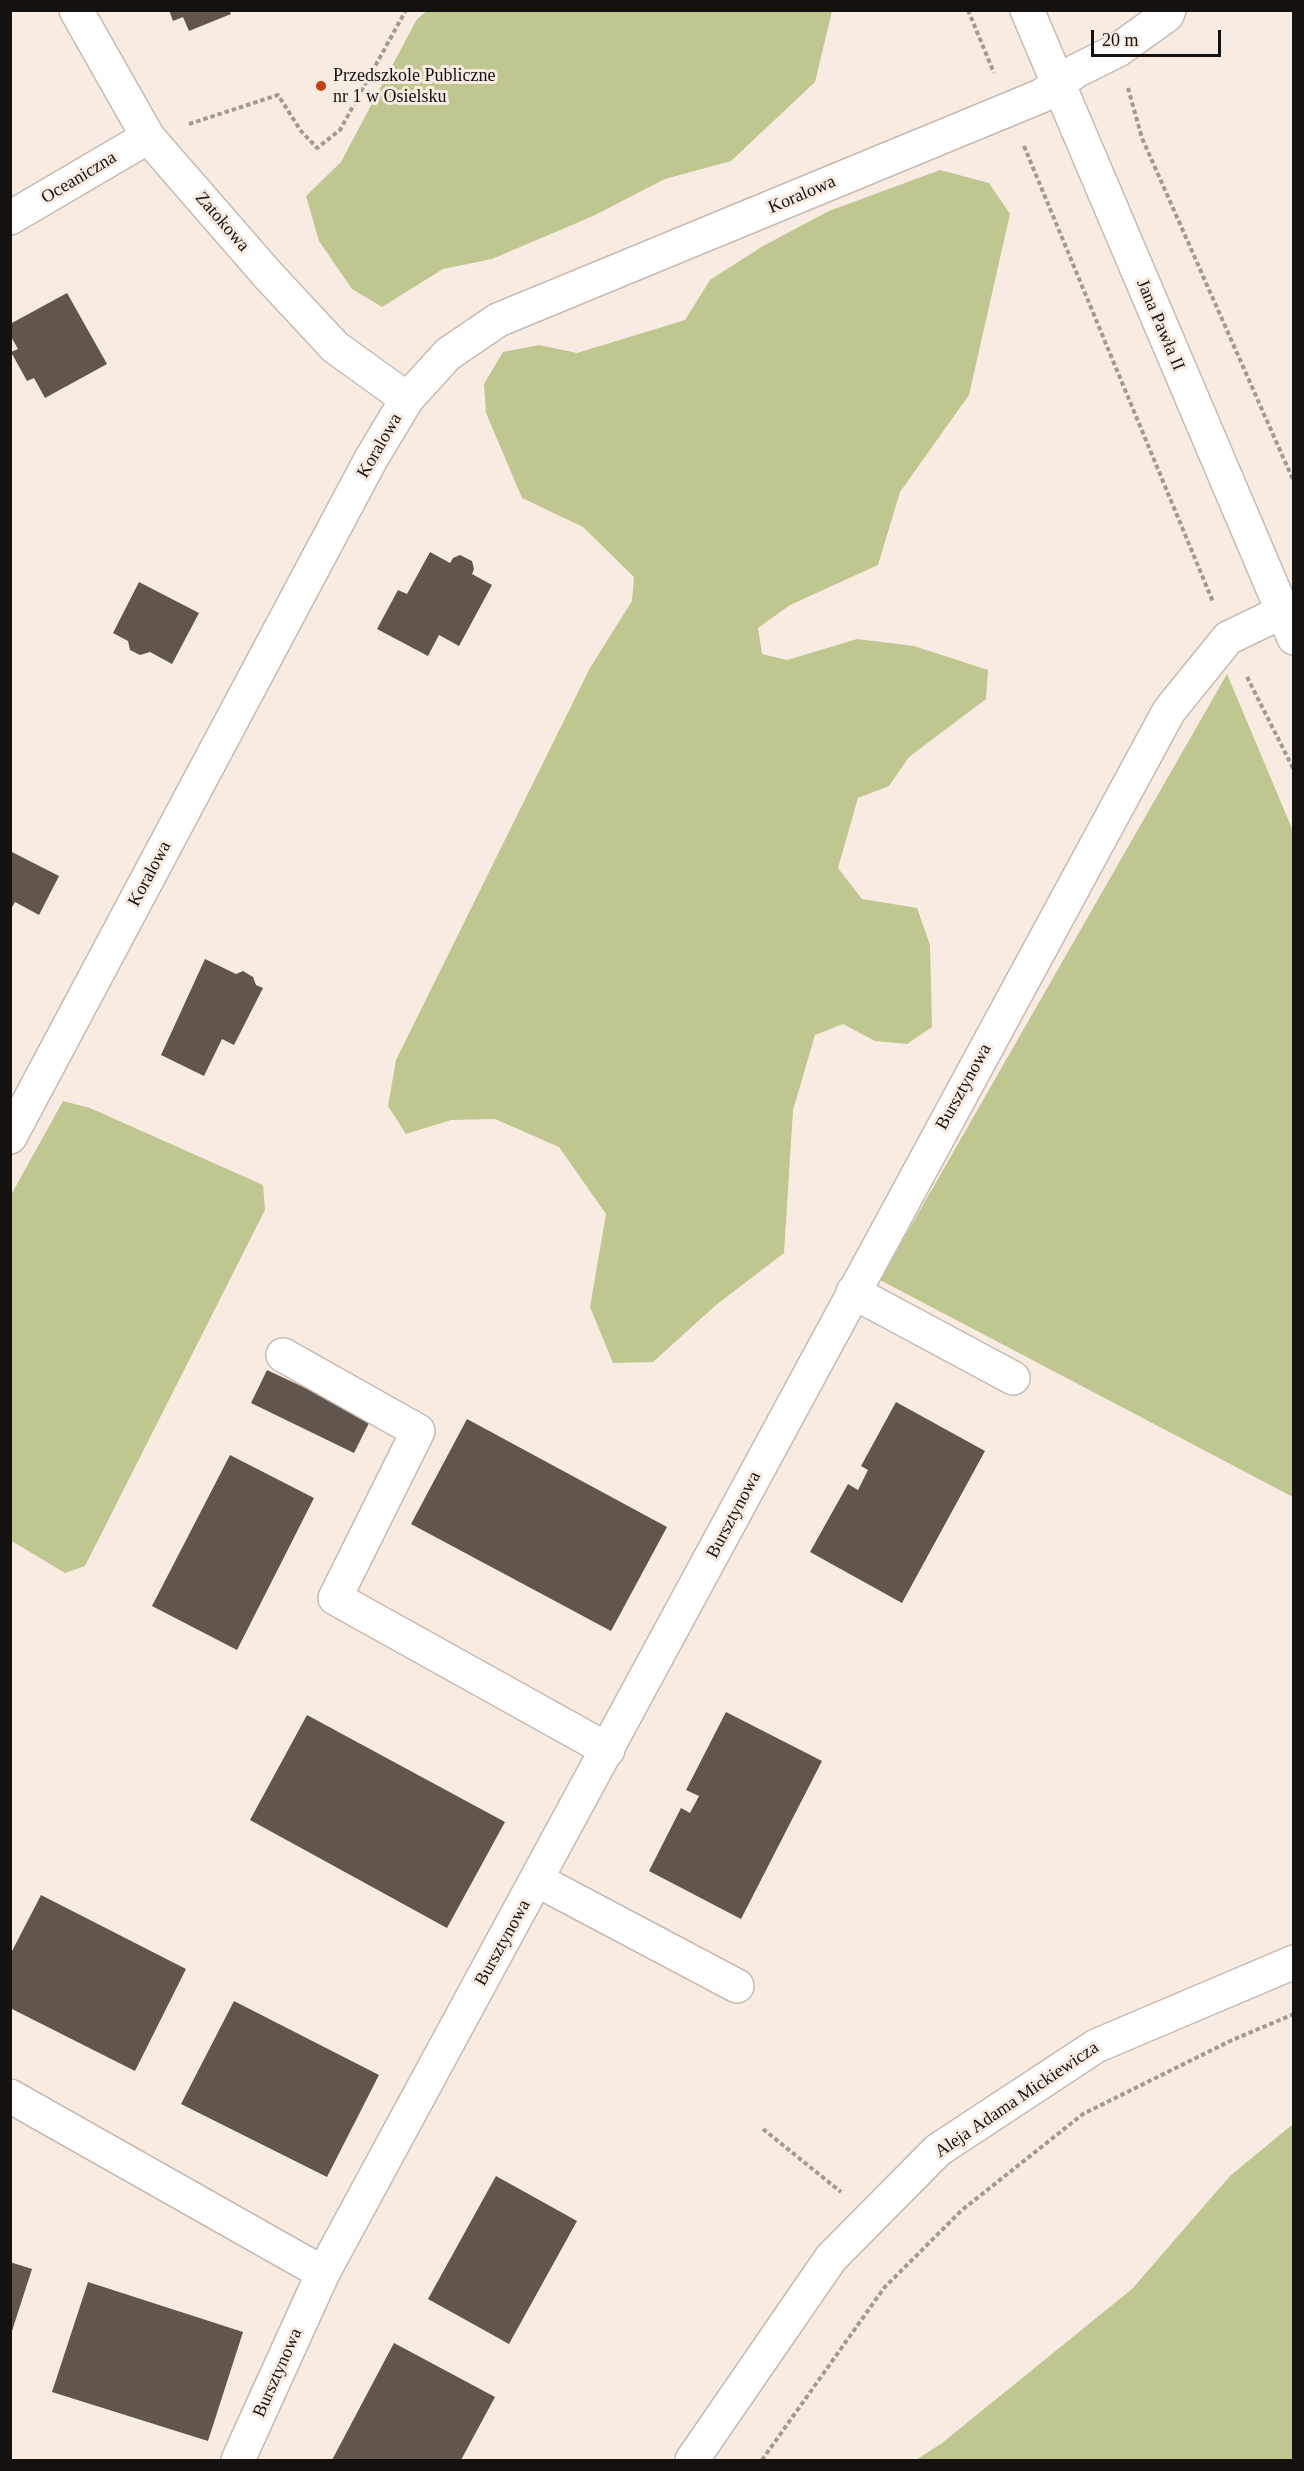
<!DOCTYPE html>
<meta charset="utf-8">
<style>
body{margin:0}
#map{position:relative;width:1304px;height:2471px;overflow:hidden;background:#f8ece2;font-family:"Times New Roman",serif}
canvas{display:block}
.frame{position:absolute;inset:0;border:12px solid #15110e;pointer-events:none}
.scale{position:absolute;left:1091px;top:30px;width:130px;height:27px;box-sizing:border-box;border:3px solid #15110e;border-top:0;padding-left:8px;font-size:18px;line-height:21px;white-space:nowrap;color:#15110e;-webkit-text-stroke:4px #f8ece2;paint-order:stroke}
</style>
<div id="map">
<canvas width="1304" height="2471"></canvas>
<div class="frame"></div>
<div class="scale">20 m</div>
</div>
<script>
const context = document.querySelector('canvas').getContext('2d');
context.lineJoin = 'round';
function fillPath(path, color) { context.fillStyle = color; context.fill(path, 'evenodd'); }
const shape = rows => new Path2D(rows.map(r => 'M' + r).join(''));
function stroke(path, color, width, dash) { context.strokeStyle = color; context.lineWidth = width; context.lineCap = dash ? 'butt' : 'round'; context.setLineDash(dash || []); context.stroke(path); }
function label(font, color, halo, rows, align = 'center') {
  context.font = font + ' "Times New Roman",serif'; context.lineWidth = 6; context.setLineDash([]); context.textBaseline = 'middle'; context.strokeStyle = halo; context.fillStyle = color; for (const [text, x, y, turn = 0] of rows) {
    context.save(); context.translate(x, y); context.rotate((+turn || 0) * Math.PI / 180); context.textAlign = isNaN(turn) ? turn : align; if (halo) context.strokeText(text, 0, 0); context.fillText(text, 0, 0); context.restore();
  }
}
fillPath(shape([
 [428,10,832,10,832,11,815,82,731,161,665,179,593,216,492,259,443,269,382,307,352,289,319,241,306,196,341,162,417,19],
 [940,170,989,183,1010,214,969,395,900,492,878,565,790,605,758,628,762,654,787,660,857,639,914,646,988,670,986,699,909,757,889,786,858,798,838,868,862,899,917,908,930,945,932,1027,907,1044,875,1041,843,1024,815,1035,793,1110,784,1253,716,1305,653,1362,613,1363,590,1307,606,1214,559,1147,495,1119,451,1120,406,1134,388,1106,396,1060,590,668,632,601,634,577,583,527,522,498,486,413,484,384,503,352,539,345,577,353,685,320,710,280,763,246,829,211],
 [1227,674,1293,831,1293,1497,880,1280],
 [63,1101,90,1108,263,1185,265,1210,85,1566,65,1573,10,1540,11,1195],
 [1293,2124,1293,2460,916,2460,942,2443,1132,2289,1230,2176]
]), '#bfc68f');
fillPath(shape([
 [169,10,229,10,231,14,189,31,183,17,173,21],
 [67,293,107,364,45,398,34,378,27,381,11,352,18,349,10,335,10,324],
 [430,552,450,563,453,558,460,555,472,561,474,569,472,574,492,585,459,646,439,635,428,656,377,629,398,590,407,594],
 [139,582,199,613,172,664,150,652,140,655,130,650,128,641,113,633],
 [10,851,59,876,39,915,15,902,10,911],
 [205,959,236,974,243,971,253,977,256,985,263,988,234,1045,222,1039,204,1076,161,1055],
 [267,1370,371,1419,354,1453,251,1403],
 [896,1402,985,1451,902,1603,810,1552,848,1484,858,1490,868,1470,861,1466],
 [467,1419,667,1527,611,1631,411,1524],
 [230,1455,314,1498,237,1650,152,1606],
 [726,1712,822,1761,741,1919,649,1871,681,1808,690,1813,699,1796,686,1790],
 [307,1715,505,1822,447,1928,250,1820],
 [41,1895,186,1969,135,2071,10,2008,10,1955],
 [234,2001,379,2075,327,2177,181,2104],
 [496,2176,577,2221,509,2344,428,2299],
 [10,2262,32,2269,11,2334,10,2334],
 [88,2282,243,2332,208,2441,52,2392],
 [394,2343,495,2397,461,2460,332,2460]
]), '#60564d');
const minor = shape([
 [76,10,148,137,268,275,335,347,407,399],
 [1027,10,1294,638],
 [10,218,148,137],
 [10,1137,371,459,407,399,448,354,498,320,1041,96,1076,71,1118,50,1167,15,1169,10],
 [853,1292,1013,1378],
 [283,1355,418,1431,335,1598,608,1750],
 [537,1880,737,1986],
 [10,2096,323,2273],
 [238,2460,323,2273,1169,711,1228,638,1282,612],
 [692,2460,831,2258,938,2150,1096,2046,1294,1962]
]);
stroke(minor, '#c6bab1', 36);
stroke(shape([
 [968,10,994,73],
 [1128,88,1142,138,1294,482],
 [189,124,278,95,301,131,317,148,340,130,406,10],
 [1024,146,1213,602],
 [1247,677,1294,770],
 [763,2129,841,2192],
 [762,2460,884,2288,962,2210,1083,2114,1230,2041,1294,2014]
]), '#a29991', 4, [4.5, 3]);
stroke(minor, '#fff', 33);
for (const [x, y, r, color] of [
 [321,86,6,"#c73e13"]
]) { const dot = new Path2D(); dot.arc(x, y, r, 0, 2 * Math.PI); context.fillStyle = color; context.fill(dot); stroke(dot, '#f8ece2', 2); }
label('18px', '#15110e', '#f8ece2', [
 ["Przedszkole Publiczne",333,76],
 ["nr 1 w Osielsku",333,97]
], 'left');
label('18px', '#15110e', '#f8ece2', [
 ["Oceaniczna",79,178,-31],
 ["Koralowa",802,195,-23],
 ["Zatokowa",222,222,49],
 ["Jana Pawła II",1160,325,67],
 ["Koralowa",380,446,-60],
 ["Koralowa",150,874,-62],
 ["Bursztynowa",964,1087,-61],
 ["Bursztynowa",734,1515,-62],
 ["Bursztynowa",503,1943,-61],
 ["Aleja Adama Mickiewicza",1017,2100,-34],
 ["Bursztynowa",278,2373,-66]
]);
</script>
